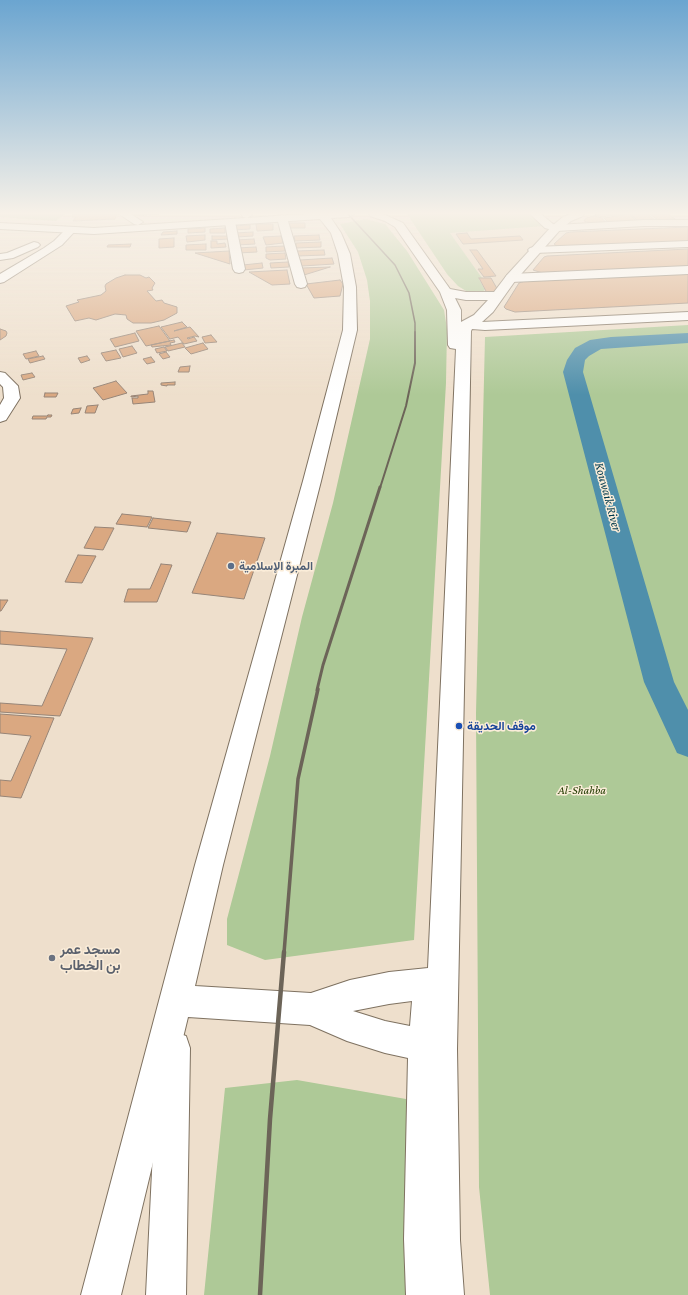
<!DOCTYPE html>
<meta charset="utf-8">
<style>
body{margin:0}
canvas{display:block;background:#eedfcc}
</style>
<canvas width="688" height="1295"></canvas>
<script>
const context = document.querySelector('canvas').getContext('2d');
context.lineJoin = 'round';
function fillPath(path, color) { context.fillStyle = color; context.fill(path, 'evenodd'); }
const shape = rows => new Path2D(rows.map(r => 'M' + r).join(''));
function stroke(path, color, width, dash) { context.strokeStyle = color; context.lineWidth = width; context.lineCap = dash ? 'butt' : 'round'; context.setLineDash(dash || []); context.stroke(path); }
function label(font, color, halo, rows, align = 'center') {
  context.font = font + ' "Crimson Pro",Vazirmatn,serif'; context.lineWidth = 3; context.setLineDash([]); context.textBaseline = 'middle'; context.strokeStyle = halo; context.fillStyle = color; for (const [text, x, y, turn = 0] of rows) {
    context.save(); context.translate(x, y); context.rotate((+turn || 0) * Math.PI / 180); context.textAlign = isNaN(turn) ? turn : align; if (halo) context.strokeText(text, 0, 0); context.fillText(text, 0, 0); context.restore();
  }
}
fillPath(shape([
 [545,226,548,230,525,255,500,287,496,286,491,278,482,278,449,233]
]), '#e7d4bb');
fillPath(shape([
 [407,214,533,214,545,226,450,233,482,278,479,279,485,290,480,293,471,294,458,286,447,274],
 [366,219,385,224,407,251,444,310,447,329,446,383,414,940,265,960,227,945,227,919,270,756,302,617,333,503,370,339,370,301,367,280,358,252,340,224],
 [688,325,688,1295,490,1295,479,1187,476,713,485,337],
 [297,1080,406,1099,406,1295,204,1295,225,1088]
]), '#aec997');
fillPath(shape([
 [0,214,65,214,56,221,0,217]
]), '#9eba86');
fillPath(shape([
 [688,333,688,343,601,349,589,356,585,360,583,372,674,682,688,710,688,757,677,753,644,682,563,372,567,360,575,348,590,340,611,337,688,333]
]), '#4f8fab');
const building = shape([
 [73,214,117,214,115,219,73,221,76,217,72,217,73,214],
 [131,214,159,214,135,216,131,214],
 [600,214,622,214,602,217,595,215,600,214],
 [629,214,637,221,608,222,604,218,629,214],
 [631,214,648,214,655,220,638,221,631,214],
 [650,214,668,214,675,219,658,220,650,214],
 [594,216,602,218,605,222,591,223,584,221,586,218,594,216],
 [288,223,305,223,305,228,289,228,288,223],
 [256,224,273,224,273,230,257,231,256,224],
 [250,225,250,229,233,230,232,226,250,225],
 [688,227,688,242,557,246,554,244,566,233,571,232,688,227],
 [205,228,205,232,188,233,188,229,205,228],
 [225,228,225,233,210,233,210,229,225,228],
 [177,231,177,234,161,235,163,232,177,231],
 [253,232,253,236,236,237,235,233,253,232],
 [467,233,471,239,520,236,523,240,463,244,456,234,467,233],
 [205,235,205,240,187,242,186,236,205,235],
 [319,235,320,240,295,241,294,236,319,235],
 [212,236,228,236,228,239,212,240,212,236],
 [281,236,283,243,266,245,263,237,281,236],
 [174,238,174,247,159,248,159,239,174,238],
 [254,239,255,244,237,245,236,240,254,239],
 [211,241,217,241,217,244,225,243,226,247,211,248,211,241],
 [321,242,321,247,296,248,296,243,321,242],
 [131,244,130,247,107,247,108,245,131,244],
 [206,244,206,250,186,250,186,245,206,244],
 [284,246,285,251,266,252,266,247,284,246],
 [256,247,257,252,238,253,237,248,256,247],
 [688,249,688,266,543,273,533,270,544,257,547,256,688,249],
 [324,250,325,255,297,256,297,251,324,250],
 [470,250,477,250,496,276,484,277,478,269,483,269,470,250],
 [229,251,230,264,195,253,229,251],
 [285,253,286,259,270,260,266,258,266,254,285,253],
 [332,258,334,264,302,266,300,260,332,258],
 [288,262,289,267,271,268,270,263,288,262],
 [262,263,263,268,244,270,243,265,262,263],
 [330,267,304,275,302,268,330,267],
 [287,270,290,284,272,285,249,272,287,270],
 [688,273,688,303,515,312,506,309,504,307,519,283,525,281,688,273],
 [125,275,140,275,146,278,149,277,155,283,152,288,153,290,147,291,156,301,162,300,164,303,177,307,177,313,164,320,151,323,133,323,127,319,126,315,115,314,96,320,89,318,75,321,66,306,79,302,77,300,101,295,106,291,105,286,106,284,116,278,125,275],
 [479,278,491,278,499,292,487,293,479,278],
 [340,280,343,284,340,296,314,298,306,284,340,280],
 [182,322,187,327,174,331,190,327,199,337,195,336,187,338,188,339,194,337,197,341,184,344,178,337,170,339,161,327,182,322],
 [159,326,170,341,146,346,136,331,159,326],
 [0,329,6,331,7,333,6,336,0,340,0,329],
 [135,333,139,341,115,347,110,339,135,333],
 [211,335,217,342,205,343,202,337,211,335],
 [174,340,175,342,170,343,171,345,152,347,151,345,174,340],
 [182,343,185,347,168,351,165,347,182,343],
 [203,343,208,349,191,354,185,348,203,343],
 [132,346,137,353,123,357,119,349,132,346],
 [164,347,167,351,157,353,155,349,164,347],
 [116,350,121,358,106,361,101,353,116,350],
 [36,351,39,356,26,359,23,354,36,351],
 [166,352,170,357,163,359,159,354,166,352],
 [43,356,45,359,30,363,28,359,43,356],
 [87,356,90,360,81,363,78,358,87,356],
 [151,357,155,362,147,364,143,359,151,357],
 [190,366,189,372,178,372,180,367,190,366],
 [32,373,35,377,23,380,21,375,32,373],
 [116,381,127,393,103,400,93,388,116,381],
 [175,382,175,385,167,385,167,386,161,385,161,383,175,382],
 [148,391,153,391,155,402,133,404,132,398,138,398,138,396,131,397,131,396,148,394,148,391],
 [45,393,58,393,56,397,44,397,45,393],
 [98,405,95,413,85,413,87,406,98,405],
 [81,408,79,413,71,414,73,409,81,408],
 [48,415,52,415,51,417,47,417,46,419,32,419,33,416,47,416,48,415],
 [122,514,152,517,147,527,116,524,122,514],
 [153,518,191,522,187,532,148,528,153,518],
 [95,527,114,528,103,550,84,548,95,527],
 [217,533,265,538,244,599,192,593,217,533],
 [78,555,96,556,82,583,65,582,78,555],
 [161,564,172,565,157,602,124,602,128,589,150,589,161,564],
 [0,600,8,600,1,611,0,611,0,600],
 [0,631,93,638,60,716,0,712,0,703,42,706,67,649,0,644,0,631],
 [0,714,54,718,21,798,0,796,0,780,11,781,31,736,0,733,0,714]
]);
fillPath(building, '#daa881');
stroke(building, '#978577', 1);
const minor = shape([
 [119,214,131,214,143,222,138,225,134,224,119,214],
 [241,214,251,214,252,215,247,218,243,217,241,214],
 [530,214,541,214,553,224,556,225,644,220,688,220,688,226,644,226,556,231,545,228,530,214],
 [282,215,287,218,307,284,305,287,301,288,297,287,295,284,277,218,282,215],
 [230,219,235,222,245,269,243,272,239,273,235,272,233,269,225,222,230,219],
 [71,227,76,230,62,245,4,282,0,283,0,274,44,248,54,241,67,228,71,227],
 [688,241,688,247,534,253,530,252,528,250,530,248,534,247,688,241],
 [34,242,38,243,40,245,38,247,13,258,0,260,0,254,7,253,34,242],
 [688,266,688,274,511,282,507,281,505,278,507,275,511,274,688,266],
 [0,372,5,373,18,386,20,398,6,420,0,422,0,405,4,398,3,387,0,384,0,372],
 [174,1032,186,1036,190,1048,186,1295,146,1295,158,1048,162,1036,174,1032]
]);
const major = shape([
 [306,214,354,214,349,217,331,218,341,233,350,254,356,287,357,330,321,481,223,865,195,986,311,993,350,980,389,972,428,968,456,349,450,348,448,345,447,310,440,292,395,227,385,221,370,216,369,214,383,214,403,223,450,289,466,292,494,292,507,275,552,226,563,217,571,214,584,214,583,216,571,221,560,230,515,281,493,312,482,322,688,312,688,320,485,330,472,329,471,331,457,1049,460,1240,464,1295,406,1295,404,1239,408,1058,385,1053,347,1041,310,1025,188,1017,121,1295,81,1295,195,865,303,481,343,330,344,287,338,254,331,233,320,219,94,234,0,229,0,223,94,228,306,214],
 [455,298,466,300,488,300,474,315,461,322,461,310,455,298],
 [412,1001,410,1026,385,1021,353,1011,389,1004,412,1001]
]);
stroke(minor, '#7f7261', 2);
stroke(major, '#7f7261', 2);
fillPath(minor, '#fff');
fillPath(major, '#fff');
stroke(shape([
 [348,214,395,265,409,293,415,323,415,333]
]), '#6c6458', 1.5);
stroke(shape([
 [380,488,406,406,415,363,415,332]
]), '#6c6458', 2);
stroke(shape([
 [317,690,323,665,380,487]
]), '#6c6458', 3);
stroke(shape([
 [284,953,298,779,318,689]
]), '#6c6458', 3.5);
stroke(shape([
 [260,1295,270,1119,284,952]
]), '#6c6458', 4.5);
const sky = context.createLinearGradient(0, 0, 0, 395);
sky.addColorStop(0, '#6ba5d0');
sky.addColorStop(0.54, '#f7f1e8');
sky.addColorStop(1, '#f7f1e800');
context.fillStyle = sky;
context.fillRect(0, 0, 688, 395);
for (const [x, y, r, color] of [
 [231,566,4,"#5c6f8a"],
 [459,726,4,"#1a4fb4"],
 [52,958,4,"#6b7280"]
]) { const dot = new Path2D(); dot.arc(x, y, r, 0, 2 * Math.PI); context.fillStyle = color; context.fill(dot); stroke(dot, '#fbedd9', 1.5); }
label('bold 12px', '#4e5e75', '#fbedd9', [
 ["المبرة الإسلامية",239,566]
], 'left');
label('bold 12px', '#164399', '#fbedd9', [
 ["موقف الحديقة",467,726]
], 'left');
label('italic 12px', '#223b00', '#fbedd9', [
 ["Al-Shahba",582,790]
]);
label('italic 13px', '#003a4e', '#fbedd9', [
 ["Kouwaik River",608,497,75]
]);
label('bold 14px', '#5b616d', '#fbedd9', [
 ["مسجد عمر",60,950],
 ["بن الخطاب",60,966]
], 'left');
</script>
